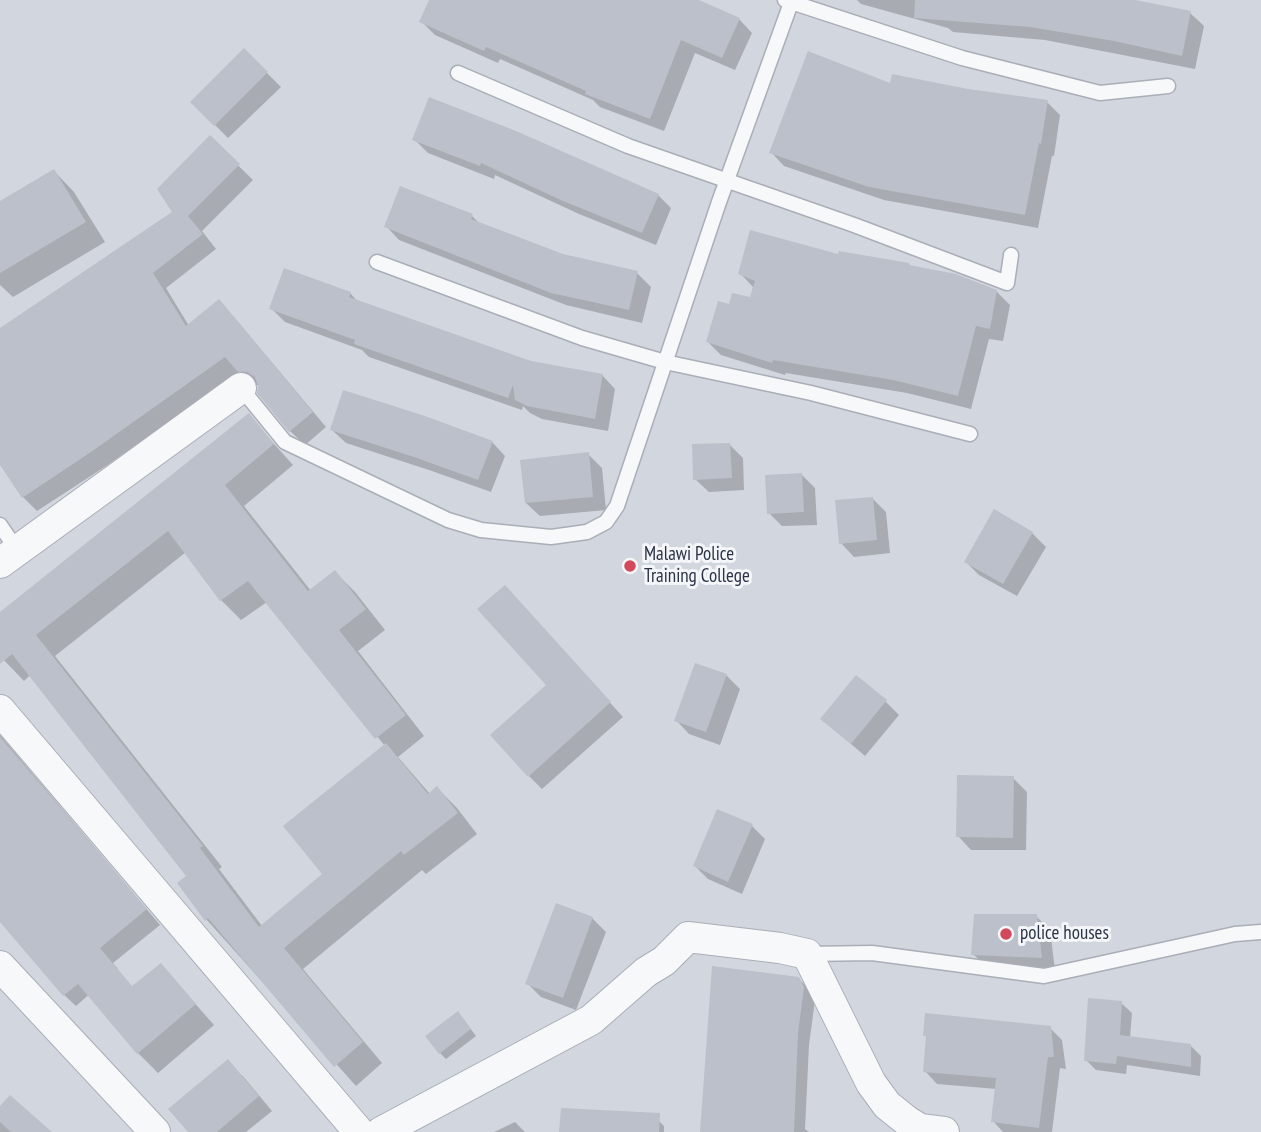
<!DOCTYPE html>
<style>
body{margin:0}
canvas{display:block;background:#e4e7ec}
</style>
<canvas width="1261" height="1132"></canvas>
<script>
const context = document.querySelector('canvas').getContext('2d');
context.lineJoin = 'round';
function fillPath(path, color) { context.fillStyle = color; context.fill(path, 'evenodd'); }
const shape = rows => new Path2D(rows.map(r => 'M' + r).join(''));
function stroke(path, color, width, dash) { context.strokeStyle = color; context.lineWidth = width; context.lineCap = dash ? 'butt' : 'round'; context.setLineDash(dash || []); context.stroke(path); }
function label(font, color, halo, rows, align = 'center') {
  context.font = font + ' "PT Sans Narrow",sans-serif'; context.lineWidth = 6; context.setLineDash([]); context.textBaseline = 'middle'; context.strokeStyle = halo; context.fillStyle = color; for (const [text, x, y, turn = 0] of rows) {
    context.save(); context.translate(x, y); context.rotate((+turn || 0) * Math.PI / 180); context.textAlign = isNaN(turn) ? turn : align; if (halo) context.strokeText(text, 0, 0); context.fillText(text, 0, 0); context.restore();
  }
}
fillPath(shape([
 [0,0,1261,0,1261,1132,0,1132]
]), '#d2d6de');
fillPath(shape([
 [431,0,694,0,739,19,752,33,735,70,695,53,664,131,600,107,593,100,500,59,498,63,435,35,421,21],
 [857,0,1127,0,1190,13,1204,26,1195,69,1045,40,953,32,948,28,861,4],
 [244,50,281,87,228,138,192,102],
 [891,86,968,91,1047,102,1060,115,1054,156,1052,156,1038,228,884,200,784,166,771,152],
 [210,138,253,180,202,231,216,249,166,288,189,326,233,316,326,427,305,445,290,431,260,385,254,385,240,371,106,466,37,511,23,497,0,464,0,330,174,212],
 [414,139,658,195,671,208,656,245,579,214,495,175,494,179,428,153],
 [54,171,74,192,105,242,13,297,0,285,0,204],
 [472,216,481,225,563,256,637,273,651,287,642,323,566,305,399,240,386,226],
 [839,256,909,264,911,267,996,291,1010,305,1003,341,989,339,971,409,907,393,786,373,785,375,721,355,708,342,730,306,751,299,753,287,740,273],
 [350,293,359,303,530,363,602,375,615,389,608,431,542,419,530,413,523,406,522,410,369,357,362,350,285,322,271,308],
 [249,416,293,465,244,506,311,591,335,572,355,592,385,630,358,651,424,736,398,757,430,794,437,788,457,808,477,834,426,874,422,870,303,969,382,1063,356,1086,206,919,189,876,30,675,24,681,0,656,0,614],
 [186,552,221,600,241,620,267,602,385,746,324,874,262,926,219,869,222,867,55,656],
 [332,430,492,442,505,456,491,492,429,470,346,443],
 [729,444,743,458,744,490,709,492,695,479],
 [588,454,602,468,606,510,540,516,526,503],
 [802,475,815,488,817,525,782,526,769,513],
 [872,498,886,512,890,553,854,557,841,543],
 [1032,533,1046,547,1017,596,979,575,966,562],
 [518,601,623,717,542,789,529,776,548,685],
 [696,665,727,676,740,689,720,745,689,734,676,720],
 [886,702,899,715,865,756,822,719],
 [0,735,160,925,113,963,118,969,76,1006,61,992,0,912],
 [1013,778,1027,792,1026,850,971,850,958,836],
 [752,826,765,839,742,894,708,879,695,866],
 [1036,916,1050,930,1055,970,987,967,973,954],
 [592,918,606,932,576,1010,541,997,527,983],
 [161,965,214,1025,158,1073,138,1053,133,988],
 [798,978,810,990,815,1000,809,1045,805,1129,809,1132,702,1132],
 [1121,1003,1132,1013,1130,1038,1190,1045,1201,1056,1200,1076,1127,1065,1126,1074,1096,1070,1086,1060],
 [464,1020,476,1036,446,1059,440,1053],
 [1050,1028,1062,1040,1066,1069,1060,1068,1052,1132,1003,1132,993,1121,997,1089,937,1084,925,1071,928,1038,925,1035],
 [242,1075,272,1111,246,1132,190,1132],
 [0,1108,49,1132,0,1132],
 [652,1114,664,1126,664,1132,561,1132],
 [515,1122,525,1132,494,1132]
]), '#0003');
fillPath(shape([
 [429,0,699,0,740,18,722,58,681,40,650,119,585,94,586,91,486,47,484,51,419,22],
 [915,0,1135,0,1191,11,1182,56,1114,41,1030,27,914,18],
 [244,48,268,72,214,126,190,102],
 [808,51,890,83,892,74,968,89,1048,100,1041,144,1039,143,1025,215,869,187,769,153],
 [429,97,516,131,659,194,642,233,563,201,481,163,480,166,412,140],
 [210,135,240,164,188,216,203,234,153,273,186,326,219,299,313,412,289,432,257,393,258,386,255,377,247,372,237,371,225,357,91,452,22,498,0,465,0,328,172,212,157,189],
 [54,169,86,222,0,273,0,201],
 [400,186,473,214,471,219,563,254,638,271,629,310,551,293,384,227],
 [750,230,838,254,839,251,909,263,909,265,956,274,997,290,990,329,976,326,958,396,893,380,773,360,772,363,706,342,718,301,729,304,732,293,750,297,755,281,738,274],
 [284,268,351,292,349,297,531,361,603,374,595,419,527,406,515,400,513,385,508,398,354,344,355,340,269,309],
 [343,390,422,415,493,441,478,480,414,457,330,430],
 [249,413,274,444,225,485,308,591,335,570,366,609,339,630,406,715,375,739,248,581,220,601,168,531,36,635,203,846,200,848,259,927,322,874,283,826,386,743,428,794,437,786,458,813,404,855,401,851,284,948,363,1042,334,1067,208,918,205,921,177,883,186,876,12,654,0,664,0,612],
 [730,443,732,478,693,480,692,444],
 [589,452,593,497,525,503,520,460],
 [802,473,804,512,767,514,765,475],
 [873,497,877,540,839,544,835,500],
 [994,509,1033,532,1003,584,964,562],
 [505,585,611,702,528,777,490,735,546,685,477,609],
 [695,663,727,674,706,732,674,721],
 [856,675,887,700,851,744,820,719],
 [0,737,147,909,100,948,132,986,161,963,196,1004,137,1054,78,984,63,996,0,922],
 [957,775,1014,776,1013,838,956,837],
 [717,809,753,824,728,882,693,866],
 [556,903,593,917,563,998,525,984],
 [974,914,1037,914,1042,958,971,955],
 [712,966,799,977,804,987,798,1033,794,1132,700,1132],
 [1088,998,1122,1001,1120,1035,1191,1044,1191,1067,1117,1056,1116,1064,1084,1061],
 [458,1011,471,1029,439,1054,425,1036],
 [925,1013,1051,1026,1054,1057,1048,1057,1039,1128,991,1122,996,1078,923,1072,926,1036,923,1036],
 [228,1059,259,1096,217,1132,188,1132,168,1109],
 [10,1095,52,1132,11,1132,0,1122,0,1106],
 [561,1108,660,1113,659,1132,559,1132]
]), '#bbc0ca');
const service = shape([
 [785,0,962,58,1100,93,1168,86],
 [458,73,628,146,854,225,1007,283,1011,255],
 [377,262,582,338,665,362,811,393,970,434],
 [241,388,285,442,448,520,481,530,551,537,587,532,606,522,617,506,719,202,792,0],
 [0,525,17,550],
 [807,954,872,953,1044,976,1235,934,1261,932]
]);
const minor = shape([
 [0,563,241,388],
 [0,710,359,1132],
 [0,966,155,1132],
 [381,1132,591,1020,646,972,664,961,688,937,780,948,807,954,871,1083,887,1105,907,1121,920,1129,944,1132]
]);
stroke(service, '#a9aeb7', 17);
stroke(minor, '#a9aeb7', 32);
stroke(service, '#f7f8fa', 14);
stroke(minor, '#f7f8fa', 30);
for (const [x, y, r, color] of [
 [630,566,7,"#d1495b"],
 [1006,934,7,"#d1495b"]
]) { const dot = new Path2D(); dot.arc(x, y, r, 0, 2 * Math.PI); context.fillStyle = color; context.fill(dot); stroke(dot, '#f4f6f9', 2.5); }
label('19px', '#2b3445', '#f4f6f9', [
 ["Malawi Police",644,555],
 ["Training College",644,577],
 ["police houses",1020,934]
], 'left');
</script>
